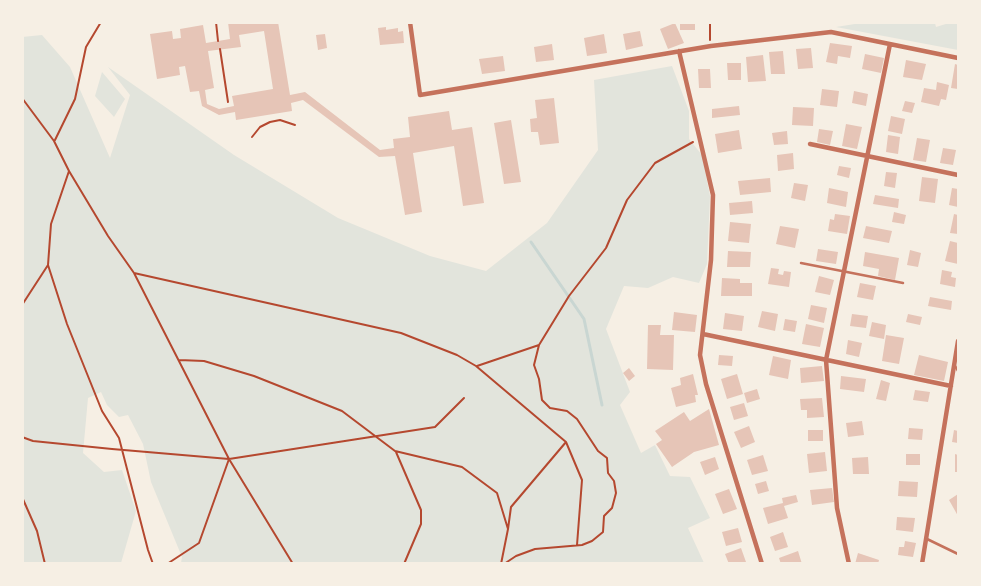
<!DOCTYPE html>
<style>
body{margin:0}
#map{position:relative;width:981px;height:586px;overflow:hidden;background:#f6efe4;font-family:"Nunito Sans",sans-serif}
canvas{display:block}
.frame{position:absolute;inset:0;border:24px solid #f6efe4;pointer-events:none}
</style>
<div id="map">
<canvas width="981" height="586"></canvas>
<div class="frame"></div>
</div>
<script>
const context = document.querySelector('canvas').getContext('2d');
context.lineJoin = 'round';
function fillPath(path, color) { context.fillStyle = color; context.fill(path, 'evenodd'); }
const shape = rows => new Path2D(rows.map(r => 'M' + r).join(''));
function stroke(path, color, width, dash) { context.strokeStyle = color; context.lineWidth = width; context.lineCap = dash ? 'butt' : 'round'; context.setLineDash(dash || []); context.stroke(path); }
fillPath(shape([
 [935,23,936,27,949,23,958,23,958,50,836,27,861,23],
 [42,35,70,67,110,158,130,95,108,67,234,155,338,218,430,256,486,271,547,223,598,150,594,80,672,66,689,111,689,139,702,155,710,196,707,264,699,283,673,277,648,288,624,286,606,329,630,392,620,405,641,453,655,445,670,476,690,477,710,518,688,528,704,563,181,563,182,557,151,482,143,444,128,415,119,417,107,405,101,392,88,398,83,453,104,472,122,470,136,511,121,563,23,563,22,37],
 [102,72,125,99,114,117,95,96]
]), '#e2e4dc');
stroke(shape([
 [531,242,584,319,602,405]
]), '#c9d6d2', 3);
fillPath(shape([
 [228,22,278,22,290,95,305,92,380,150,394,148,393,139,410,137,408,117,449,111,452,130,472,127,484,203,463,206,454,146,413,153,422,212,405,215,395,156,379,157,303,100,291,103,292,111,236,120,235,112,219,115,202,106,199,91,190,92,185,66,179,67,180,75,157,79,150,34,172,31,173,39,181,38,180,29,203,25,206,43,230,39],
 [264,31,273,89,232,96,234,106,219,109,207,104,205,90,214,88,208,51,241,47,239,35],
 [680,22,695,22,695,30,680,30],
 [675,23,684,43,668,49,660,29],
 [386,27,386,30,398,28,398,32,403,31,404,43,380,45,378,28],
 [640,31,643,46,626,50,623,34],
 [325,34,327,48,318,50,316,35],
 [604,34,607,53,587,56,584,38],
 [830,43,852,46,850,58,838,56,837,64,826,62],
 [552,44,554,60,536,62,534,47],
 [811,48,813,68,798,69,796,49],
 [783,51,785,74,771,74,769,52],
 [865,54,884,58,881,73,862,69],
 [763,55,766,81,748,82,746,57],
 [503,56,505,71,482,74,479,59],
 [906,60,926,64,922,80,903,77],
 [727,63,741,63,741,80,728,80],
 [955,64,958,65,958,89,951,88],
 [698,69,710,69,711,88,699,88],
 [937,82,949,85,946,100,941,99,939,106,921,102,924,88,936,90],
 [822,89,839,91,837,107,820,105],
 [854,91,868,94,866,106,852,103],
 [554,98,559,143,540,145,538,132,531,132,530,119,537,118,535,100],
 [905,101,915,103,912,113,902,111],
 [739,106,740,115,712,118,712,109],
 [793,107,814,108,813,126,792,125],
 [891,116,905,119,902,134,888,131],
 [511,120,521,182,504,184,494,123],
 [846,124,862,127,857,149,842,146],
 [819,129,833,131,830,145,817,142],
 [739,130,742,149,718,153,715,134],
 [787,131,788,144,774,145,772,133],
 [888,135,900,137,898,154,886,152],
 [917,138,930,140,926,162,913,160],
 [943,148,956,150,953,165,940,163],
 [793,153,794,169,778,171,777,155],
 [839,166,851,168,849,178,837,175],
 [886,172,897,173,895,188,884,186],
 [922,177,938,179,935,203,919,201],
 [770,178,771,192,740,195,738,181],
 [794,183,808,185,805,201,791,198],
 [829,188,848,192,846,207,827,203],
 [952,188,958,189,958,207,949,205],
 [875,195,899,199,898,208,873,204],
 [752,201,753,213,730,215,729,203],
 [894,212,906,215,904,224,892,222],
 [835,214,850,216,847,234,828,231,830,219,834,220],
 [954,214,958,215,958,234,950,233],
 [730,222,751,224,749,243,728,241],
 [780,226,799,229,795,248,776,244],
 [866,226,892,231,889,243,863,238],
 [950,241,958,243,958,264,945,261],
 [818,249,838,252,836,264,816,261],
 [910,250,921,253,918,267,907,265],
 [728,251,751,252,750,267,727,267],
 [865,252,899,258,895,280,878,276,879,269,863,266],
 [771,268,779,269,778,274,783,275,784,271,791,272,789,287,768,284],
 [942,270,952,272,951,277,956,278,955,287,940,284],
 [819,276,834,280,830,295,815,292],
 [722,278,740,279,740,283,752,283,752,296,721,296],
 [860,283,876,286,873,300,857,297],
 [930,297,952,301,951,310,928,306],
 [811,305,827,308,824,323,808,319],
 [762,311,778,314,775,331,758,327],
 [674,312,697,315,695,332,672,330],
 [725,313,744,316,742,331,723,329],
 [852,314,868,316,866,328,850,326],
 [908,314,922,317,920,325,906,322],
 [785,319,797,321,795,332,783,330],
 [872,322,886,325,884,339,869,336],
 [806,324,824,328,820,347,802,344],
 [648,325,661,325,660,335,674,335,673,370,647,369],
 [886,335,904,338,899,364,882,361],
 [848,340,862,343,859,357,846,354],
 [719,355,733,356,732,366,718,365],
 [919,355,948,362,944,381,914,375],
 [773,356,791,360,788,379,769,375],
 [822,366,824,381,801,383,800,368],
 [629,368,635,376,629,381,623,373],
 [693,374,698,395,695,395,696,402,676,407,671,388,681,385,680,378],
 [737,374,743,394,727,399,721,379],
 [841,376,866,379,864,392,840,389],
 [881,380,890,383,886,401,876,399],
 [757,389,760,399,747,403,744,393],
 [915,390,930,392,928,402,913,400],
 [822,398,824,417,807,418,807,410,801,410,800,399],
 [744,403,748,416,734,420,730,407],
 [709,409,719,445,694,452,672,467,656,444,662,440,655,431,684,412,690,421],
 [862,421,864,435,848,437,846,423],
 [749,426,755,442,741,448,734,432],
 [909,428,923,429,922,440,908,439],
 [808,430,823,430,823,441,808,441],
 [954,430,958,431,958,443,952,442],
 [825,452,827,471,809,473,807,454],
 [906,454,920,454,920,465,906,465],
 [955,454,958,455,958,472,955,472],
 [763,455,768,471,752,475,747,460],
 [715,457,719,469,705,475,700,462],
 [868,457,869,474,853,474,852,458],
 [766,481,769,491,758,494,755,484],
 [899,481,918,482,917,497,898,496],
 [832,488,834,502,812,505,810,490],
 [729,489,737,509,723,514,715,494],
 [958,494,958,516,949,500],
 [796,495,798,502,784,506,788,518,768,524,763,508,783,503,782,498],
 [897,517,915,518,913,532,896,530],
 [738,528,742,542,726,546,722,532],
 [783,532,788,547,775,551,770,537],
 [905,541,916,543,913,557,898,555,899,547,904,547],
 [741,548,746,562,729,564,725,554],
 [798,551,802,564,781,564,779,558],
 [858,553,879,560,878,564,855,564]
]), '#e6c5b7');
stroke(shape([
 [216,22,218,41],
 [710,22,710,40],
 [220,49,228,102],
 [22,98,54,141,69,171,108,236,134,273,229,459,293,564],
 [252,137,260,127,270,122,280,120,295,125],
 [55,140,75,99,86,47,101,22],
 [69,171,51,224,48,265,67,324,102,411,119,438,148,550,153,564],
 [134,273,401,333,457,355,476,366,566,442,582,480,577,545],
 [22,305,48,265],
 [179,360,204,361,254,376,342,411,395,451,462,467,497,493,508,529,501,564],
 [477,366,539,345,569,296,606,248,627,200,655,163,693,142],
 [22,437,33,441,112,449,229,459,435,427,464,398],
 [396,452,421,510,421,524,404,564],
 [22,497,37,531,45,564],
 [508,529,511,507,566,442],
 [167,564,199,543,229,459],
 [504,564,516,556,535,549,582,545,592,541,603,532,604,516,612,508,616,493,614,481,608,473,607,458,598,451,577,419,567,411,550,408,542,400,539,379,534,365,539,345]
]), '#b5482f', 2);
stroke(shape([
 [801,263,903,283],
 [954,364,958,371],
 [927,539,958,554]
]), '#c5725c', 2.5);
stroke(shape([
 [410,22,420,95,711,46,831,32,958,58],
 [679,51,713,195,711,260,700,355,706,384,762,564],
 [810,144,958,175],
 [703,334,951,386],
 [849,564,837,508,826,360,890,44],
 [922,564,958,341]
]), '#c5725c', 4.5);
</script>
